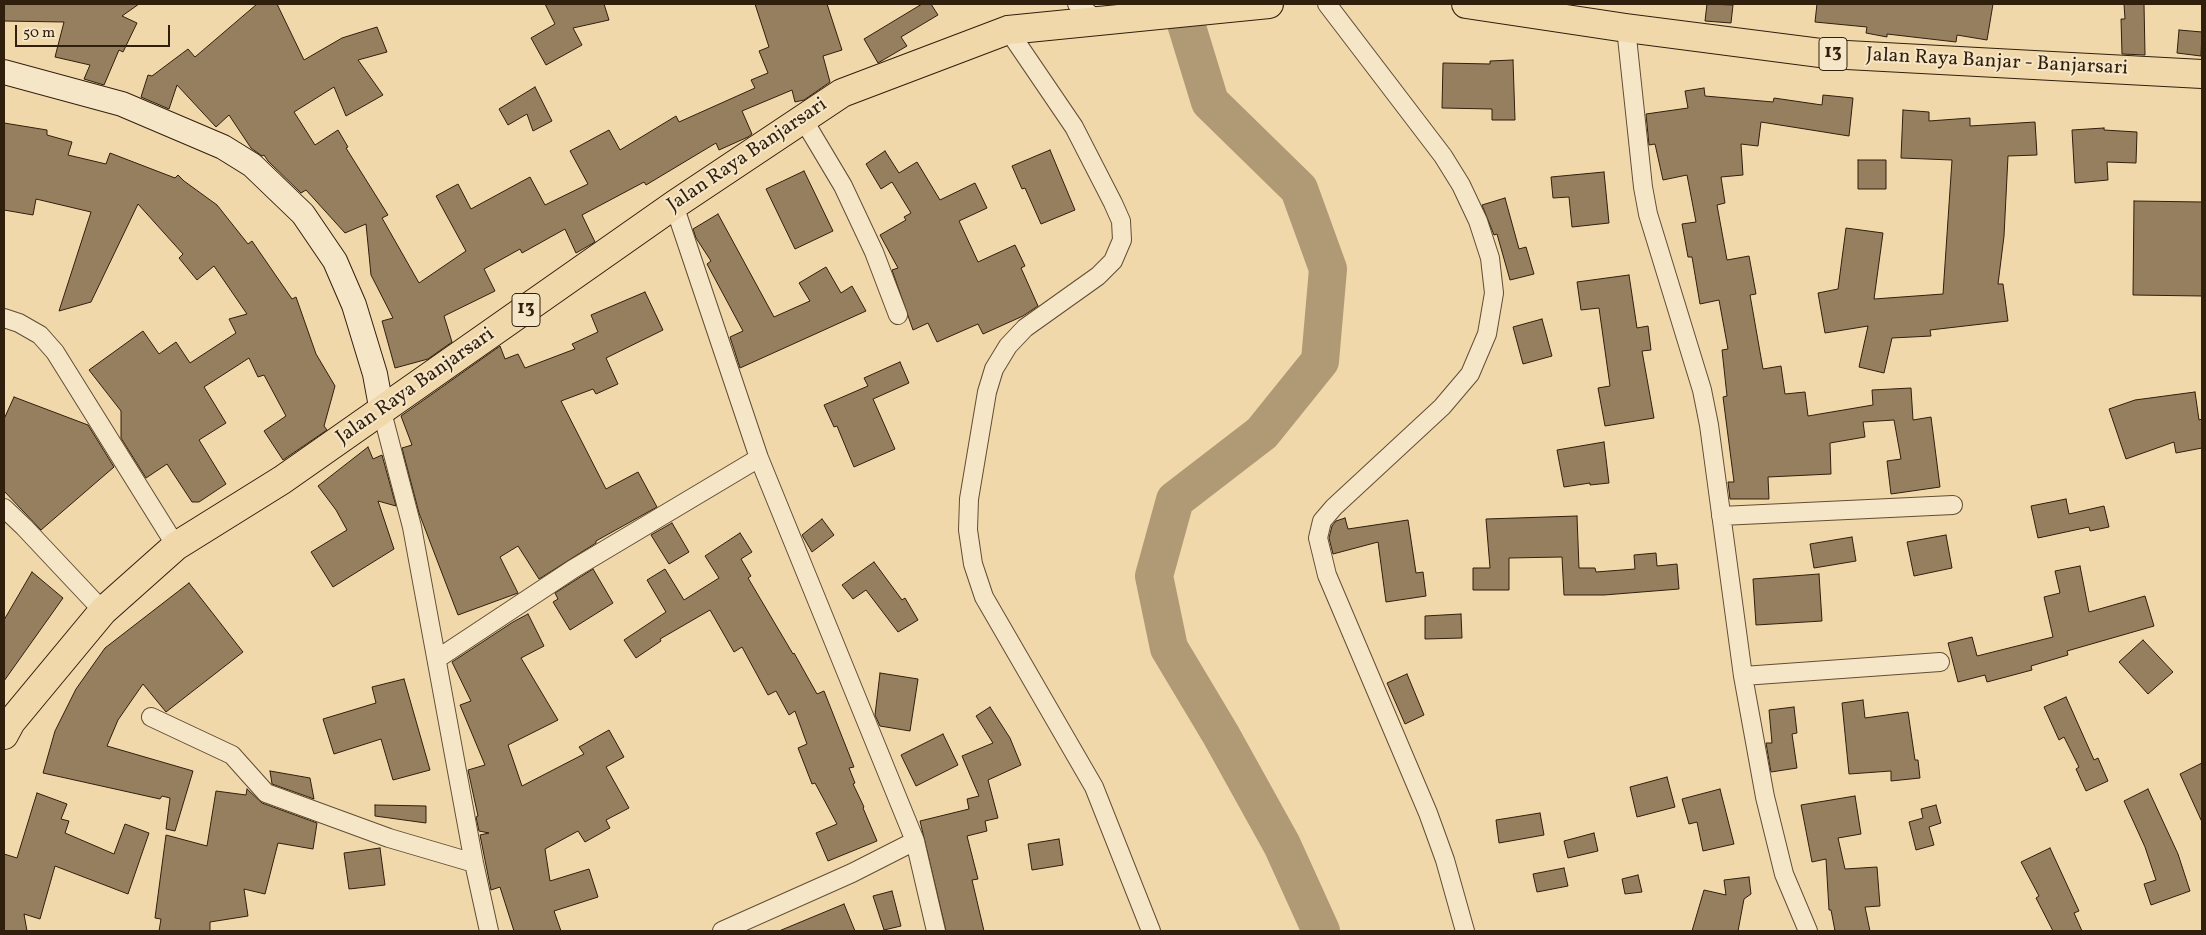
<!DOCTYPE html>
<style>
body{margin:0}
#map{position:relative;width:2206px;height:935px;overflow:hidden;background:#f1d8aa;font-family:Vollkorn,serif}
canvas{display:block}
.frame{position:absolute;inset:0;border:5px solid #311f0d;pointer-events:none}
.scale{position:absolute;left:15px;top:25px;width:155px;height:22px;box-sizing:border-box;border:2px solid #311f0d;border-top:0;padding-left:6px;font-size:15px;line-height:18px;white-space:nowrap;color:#311f0d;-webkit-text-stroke:4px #f6e6c8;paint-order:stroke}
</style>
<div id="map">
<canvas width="2206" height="935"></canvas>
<div class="frame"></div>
<div class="scale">50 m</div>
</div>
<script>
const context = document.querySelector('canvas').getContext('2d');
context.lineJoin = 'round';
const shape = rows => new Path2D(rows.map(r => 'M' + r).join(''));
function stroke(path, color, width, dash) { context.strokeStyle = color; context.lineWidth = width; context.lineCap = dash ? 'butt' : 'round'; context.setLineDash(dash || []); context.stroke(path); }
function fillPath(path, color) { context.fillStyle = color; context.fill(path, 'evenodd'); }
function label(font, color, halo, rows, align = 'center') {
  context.font = font + ' Vollkorn,serif'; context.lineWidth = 4; context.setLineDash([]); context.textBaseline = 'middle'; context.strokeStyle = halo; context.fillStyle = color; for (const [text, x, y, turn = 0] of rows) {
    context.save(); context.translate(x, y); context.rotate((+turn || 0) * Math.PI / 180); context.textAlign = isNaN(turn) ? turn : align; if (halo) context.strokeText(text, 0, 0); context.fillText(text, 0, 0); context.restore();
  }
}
stroke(shape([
 [1180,4,1210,102,1299,189,1328,269,1320,361,1262,433,1175,500,1154,576,1169,648,1221,735,1282,845,1321,931]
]), '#b09975', 38);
const building = shape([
 [4,4,139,4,122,16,137,23,123,52,119,50,104,85,84,79,90,65,55,57,64,22,4,21,4,4],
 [257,4,277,4,304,60,342,38,377,27,387,52,358,60,383,95,346,116,334,87,294,112,315,145,338,130,348,147,346,148,388,215,382,218,419,283,466,251,436,196,458,184,471,209,530,177,545,205,588,184,570,151,609,130,620,150,676,116,679,122,755,88,751,80,768,73,759,51,769,47,755,4,827,4,842,50,823,56,830,82,804,100,795,102,792,90,742,111,752,134,748,137,719,150,716,143,646,185,644,182,582,215,595,242,583,249,576,253,565,229,522,253,520,249,484,269,495,291,444,316,452,342,428,359,395,368,382,321,393,318,371,275,366,224,345,233,306,190,301,193,268,161,264,155,262,156,251,148,229,115,216,127,177,85,169,109,141,97,148,75,152,76,188,49,195,57,257,4],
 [545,4,604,4,609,20,573,28,582,45,546,65,531,38,555,24,545,4],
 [922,4,931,4,938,15,901,37,907,46,878,63,864,39,922,4],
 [1707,4,1733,5,1731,23,1705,21,1707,4],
 [1817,4,1993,4,1987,40,1957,35,1956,42,1887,34,1887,37,1866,33,1867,27,1815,22,1817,4],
 [2124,4,2144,4,2145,55,2122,54,2121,19,2125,19,2124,4],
 [2179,30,2202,32,2201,56,2177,53,2179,30],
 [1513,60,1515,120,1492,120,1492,109,1442,108,1443,63,1490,64,1490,61,1513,60],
 [535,87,552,121,533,131,527,114,508,125,499,109,535,87],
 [1704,88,1705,96,1773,102,1774,98,1822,105,1823,95,1853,98,1849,136,1761,122,1758,146,1741,144,1743,175,1721,177,1725,203,1717,205,1727,260,1749,256,1756,294,1750,295,1763,369,1781,366,1785,394,1805,392,1808,416,1873,405,1872,390,1911,388,1913,420,1931,417,1940,487,1891,494,1887,461,1901,459,1894,420,1863,422,1865,437,1830,443,1831,474,1768,477,1769,499,1730,499,1728,482,1734,482,1723,397,1727,396,1722,350,1728,349,1719,300,1700,304,1692,257,1688,257,1682,224,1696,222,1687,175,1663,180,1655,144,1649,145,1646,114,1688,108,1685,91,1704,88],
 [1903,110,1929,112,1929,121,1970,118,1970,126,2035,122,2037,155,2008,156,2004,236,1998,284,2003,284,2008,321,1930,330,1931,336,1892,338,1884,373,1859,367,1868,326,1825,333,1818,293,1838,289,1846,228,1883,233,1874,299,1943,294,1952,160,1901,158,1903,110],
 [4,123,47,130,47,135,72,142,68,155,106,164,110,153,175,178,178,175,184,181,217,205,248,244,252,241,292,299,296,297,316,354,335,386,324,426,327,430,283,460,264,431,286,416,264,375,258,377,249,358,204,387,226,423,199,440,226,484,199,502,192,502,167,464,146,478,121,438,121,411,89,370,143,331,159,354,176,342,190,363,236,333,229,319,247,314,214,266,197,280,179,258,183,254,138,204,91,302,59,311,91,212,36,199,33,215,4,210,4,123],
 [2104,128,2104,130,2137,132,2136,163,2107,162,2108,180,2075,183,2072,130,2104,128],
 [1050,150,1075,210,1041,224,1025,188,1022,189,1012,166,1050,150],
 [885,151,899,173,917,162,940,200,975,183,987,208,959,221,978,262,1015,245,1025,266,1021,268,1038,306,1023,316,983,334,978,324,937,342,928,323,913,330,892,270,898,268,880,235,906,220,904,217,911,213,892,182,881,189,866,164,885,151],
 [1858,160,1886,160,1886,189,1858,189,1858,160],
 [804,171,833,231,795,249,766,189,804,171],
 [1604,172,1609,223,1572,227,1569,197,1553,198,1551,177,1604,172],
 [1505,198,1519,249,1526,247,1534,274,1510,280,1497,234,1494,235,1482,205,1505,198],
 [2134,201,2202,202,2202,296,2133,295,2134,201],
 [718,214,774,317,810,301,799,283,826,267,841,293,852,286,866,311,740,368,730,337,743,331,707,264,711,261,696,238,693,229,718,214],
 [1629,275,1637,328,1648,326,1651,350,1642,351,1654,418,1605,426,1598,388,1610,386,1599,308,1581,310,1577,282,1629,275],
 [645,292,663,330,606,358,618,384,596,394,593,389,561,401,606,489,638,472,657,507,596,541,596,543,539,579,518,546,500,557,518,593,458,615,419,513,402,448,412,445,401,416,500,346,505,359,518,354,525,368,575,349,572,344,598,332,591,315,645,292],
 [1542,319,1552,356,1523,364,1513,327,1542,319],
 [900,362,909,383,873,399,895,449,854,467,837,426,834,427,824,405,868,386,864,378,900,362],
 [2195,392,2199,420,2202,419,2202,448,2176,453,2174,442,2126,459,2109,409,2135,400,2195,392],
 [14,397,88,425,114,467,41,530,4,491,4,419,14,397],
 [1604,442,1609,483,1590,485,1590,483,1564,487,1557,450,1604,442],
 [368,447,373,459,382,455,396,506,378,501,394,549,333,587,311,552,347,530,336,510,318,486,368,447],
 [2066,499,2069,514,2104,506,2109,527,2090,531,2089,527,2038,538,2031,506,2066,499],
 [1577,516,1579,568,1595,568,1596,572,1635,569,1634,555,1656,553,1657,566,1677,564,1679,589,1604,595,1564,595,1562,557,1509,558,1509,590,1473,590,1473,568,1490,568,1486,519,1577,516],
 [1345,518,1348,529,1408,520,1416,573,1423,572,1426,596,1386,602,1378,542,1333,554,1329,538,1332,526,1336,521,1345,518],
 [822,519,834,535,812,552,802,535,822,519],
 [672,523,689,552,669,564,651,535,672,523],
 [740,533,752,552,741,559,751,576,748,578,793,654,794,653,817,694,824,691,854,767,849,768,855,783,853,784,864,807,863,808,877,841,828,861,816,833,837,824,815,783,812,784,798,748,807,744,795,711,789,715,776,691,768,695,742,647,734,652,710,610,660,639,661,641,636,658,624,640,666,612,647,580,665,569,684,600,719,578,705,556,740,533],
 [1946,535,1952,568,1914,576,1907,542,1946,535],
 [1852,537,1856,561,1814,568,1810,544,1852,537],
 [874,562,902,600,905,598,918,620,898,632,866,590,853,599,842,585,874,562],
 [2080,566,2089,612,2145,596,2154,626,2067,651,2068,655,2031,666,2032,670,1987,682,1985,675,1958,682,1948,643,1972,637,1977,656,2053,637,2044,597,2060,593,2055,571,2080,566],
 [593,569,613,603,570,630,553,602,558,599,555,593,593,569],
 [32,572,63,598,4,681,4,620,32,572],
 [1819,574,1822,621,1756,625,1753,579,1819,574],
 [189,583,243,652,166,712,143,684,118,720,107,746,193,771,175,831,166,829,170,798,162,796,160,799,43,773,55,731,76,689,105,648,189,583],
 [528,614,544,646,521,658,558,720,508,745,522,786,584,754,579,747,609,730,624,757,606,767,629,808,606,820,610,828,585,842,578,831,545,849,550,881,589,869,598,897,554,911,561,931,514,931,500,887,491,890,480,835,489,833,479,831,476,817,478,816,468,770,485,765,460,705,471,701,452,662,513,622,528,614],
 [1461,614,1462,638,1425,639,1425,616,1461,614],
 [2143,640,2173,672,2148,694,2119,662,2143,640],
 [880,673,918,679,910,731,880,726,875,715,880,673],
 [1407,674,1424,715,1405,724,1387,683,1407,674],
 [404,679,430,770,393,780,381,739,334,754,323,719,376,703,372,687,404,679],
 [2066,697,2094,760,2098,758,2108,781,2086,791,2076,769,2079,767,2064,737,2059,740,2044,707,2066,697],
 [1863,700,1865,718,1908,712,1915,760,1918,760,1920,778,1891,781,1891,771,1849,774,1842,703,1863,700],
 [990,707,1010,738,1021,765,988,780,998,818,985,821,987,831,967,836,978,879,972,880,984,931,946,931,920,821,969,809,967,799,979,796,962,756,993,743,976,716,990,707],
 [1794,707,1797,733,1792,734,1797,768,1771,772,1766,743,1772,743,1769,710,1794,707],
 [943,734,958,765,916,786,901,755,943,734],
 [2202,763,2202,822,2180,774,2202,763],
 [270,771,310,778,314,799,272,784,270,771],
 [1667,777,1675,807,1637,817,1630,787,1667,777],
 [247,789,262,803,317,823,313,849,278,843,265,894,244,889,248,916,210,922,210,931,159,931,161,919,155,918,166,835,207,846,216,791,246,795,247,789],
 [1720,789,1734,844,1703,851,1697,822,1689,824,1682,799,1720,789],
 [2148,789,2178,854,2190,891,2151,905,2144,884,2156,880,2145,847,2124,801,2148,789],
 [37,793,67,804,61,819,69,821,65,833,114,854,125,824,149,833,128,894,55,866,40,919,24,914,27,931,4,931,4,854,17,858,37,793],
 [1855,796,1861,834,1838,838,1845,869,1877,867,1880,906,1865,907,1870,931,1835,931,1831,910,1829,910,1826,859,1812,862,1801,805,1855,796],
 [375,805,426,806,426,823,375,816,375,805],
 [1936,805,1941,823,1929,827,1934,845,1916,850,1909,822,1923,818,1921,809,1936,805],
 [1540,813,1544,835,1499,843,1496,820,1540,813],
 [1594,833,1598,851,1568,858,1564,841,1594,833],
 [1059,839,1063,865,1032,870,1028,844,1059,839],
 [380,848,385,885,349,889,344,853,380,848],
 [2050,848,2079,911,2074,913,2082,931,2053,931,2036,898,2039,896,2021,862,2050,848],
 [1564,868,1568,886,1537,892,1533,874,1564,868],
 [1638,875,1642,892,1625,894,1622,879,1638,875],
 [1749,877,1751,894,1744,899,1738,931,1692,931,1704,890,1726,895,1724,880,1749,877],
 [892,891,901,926,884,930,873,896,892,891],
 [844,904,855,931,779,931,844,904]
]);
fillPath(building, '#957f5f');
stroke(building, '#311f0d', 1);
const street = shape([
 [1077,4,1097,20],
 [1327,4,1443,156,1461,185,1478,221,1490,258,1494,293,1487,334,1470,374,1442,407,1334,507,1322,521,1318,538,1327,575,1428,813,1445,860,1465,931],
 [1626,28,1643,187,1648,214,1702,390,1709,425,1743,676,1765,797,1784,874,1808,931],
 [1008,30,1074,127,1113,203,1121,221,1122,240,1113,261,1098,276,1025,328,1008,346,994,369,987,392,969,499,968,530,973,564,984,597,1094,787,1151,931],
 [803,119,843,186,874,252,898,315],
 [674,205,759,458,915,841,936,931],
 [4,318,19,323,40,335,55,352,176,546],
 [382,412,412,527,474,863,489,931],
 [4,508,24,527,103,611],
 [1721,516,1953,505],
 [437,659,573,569,759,458],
 [1743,676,1940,662],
 [151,717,232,755,266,793,389,838,474,863],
 [722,931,852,873,915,841]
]);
const secondary = shape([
 [4,72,122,104,223,147,252,165,303,214,335,261,354,305,375,374,382,412]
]);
const highway = shape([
 [1466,4,1626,28,1828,54,2202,74],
 [4,735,11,722,103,611,176,546,282,480,674,205,842,93,1008,30,1269,4]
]);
stroke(street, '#614d34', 20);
stroke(secondary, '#311f0d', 26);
stroke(highway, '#311f0d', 30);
stroke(street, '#f6e6c8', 18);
stroke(secondary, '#f6e6c8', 24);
stroke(highway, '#f1d8aa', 28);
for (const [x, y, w] of [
 [1833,54,28],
 [526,310,28]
]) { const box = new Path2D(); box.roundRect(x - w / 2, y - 16.5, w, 33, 4); context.fillStyle = '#f6e6c8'; context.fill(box); stroke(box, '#311f0d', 1); }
label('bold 19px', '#311f0d', null, [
 ["13",1833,54],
 ["13",526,310]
]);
label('20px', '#311f0d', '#f6e6c8', [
 ["Jalan Raya Banjar - Banjarsari",1997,63,3],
 ["Jalan Raya Banjarsari",748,156,-34],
 ["Jalan Raya Banjarsari",416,387,-35]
]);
</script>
